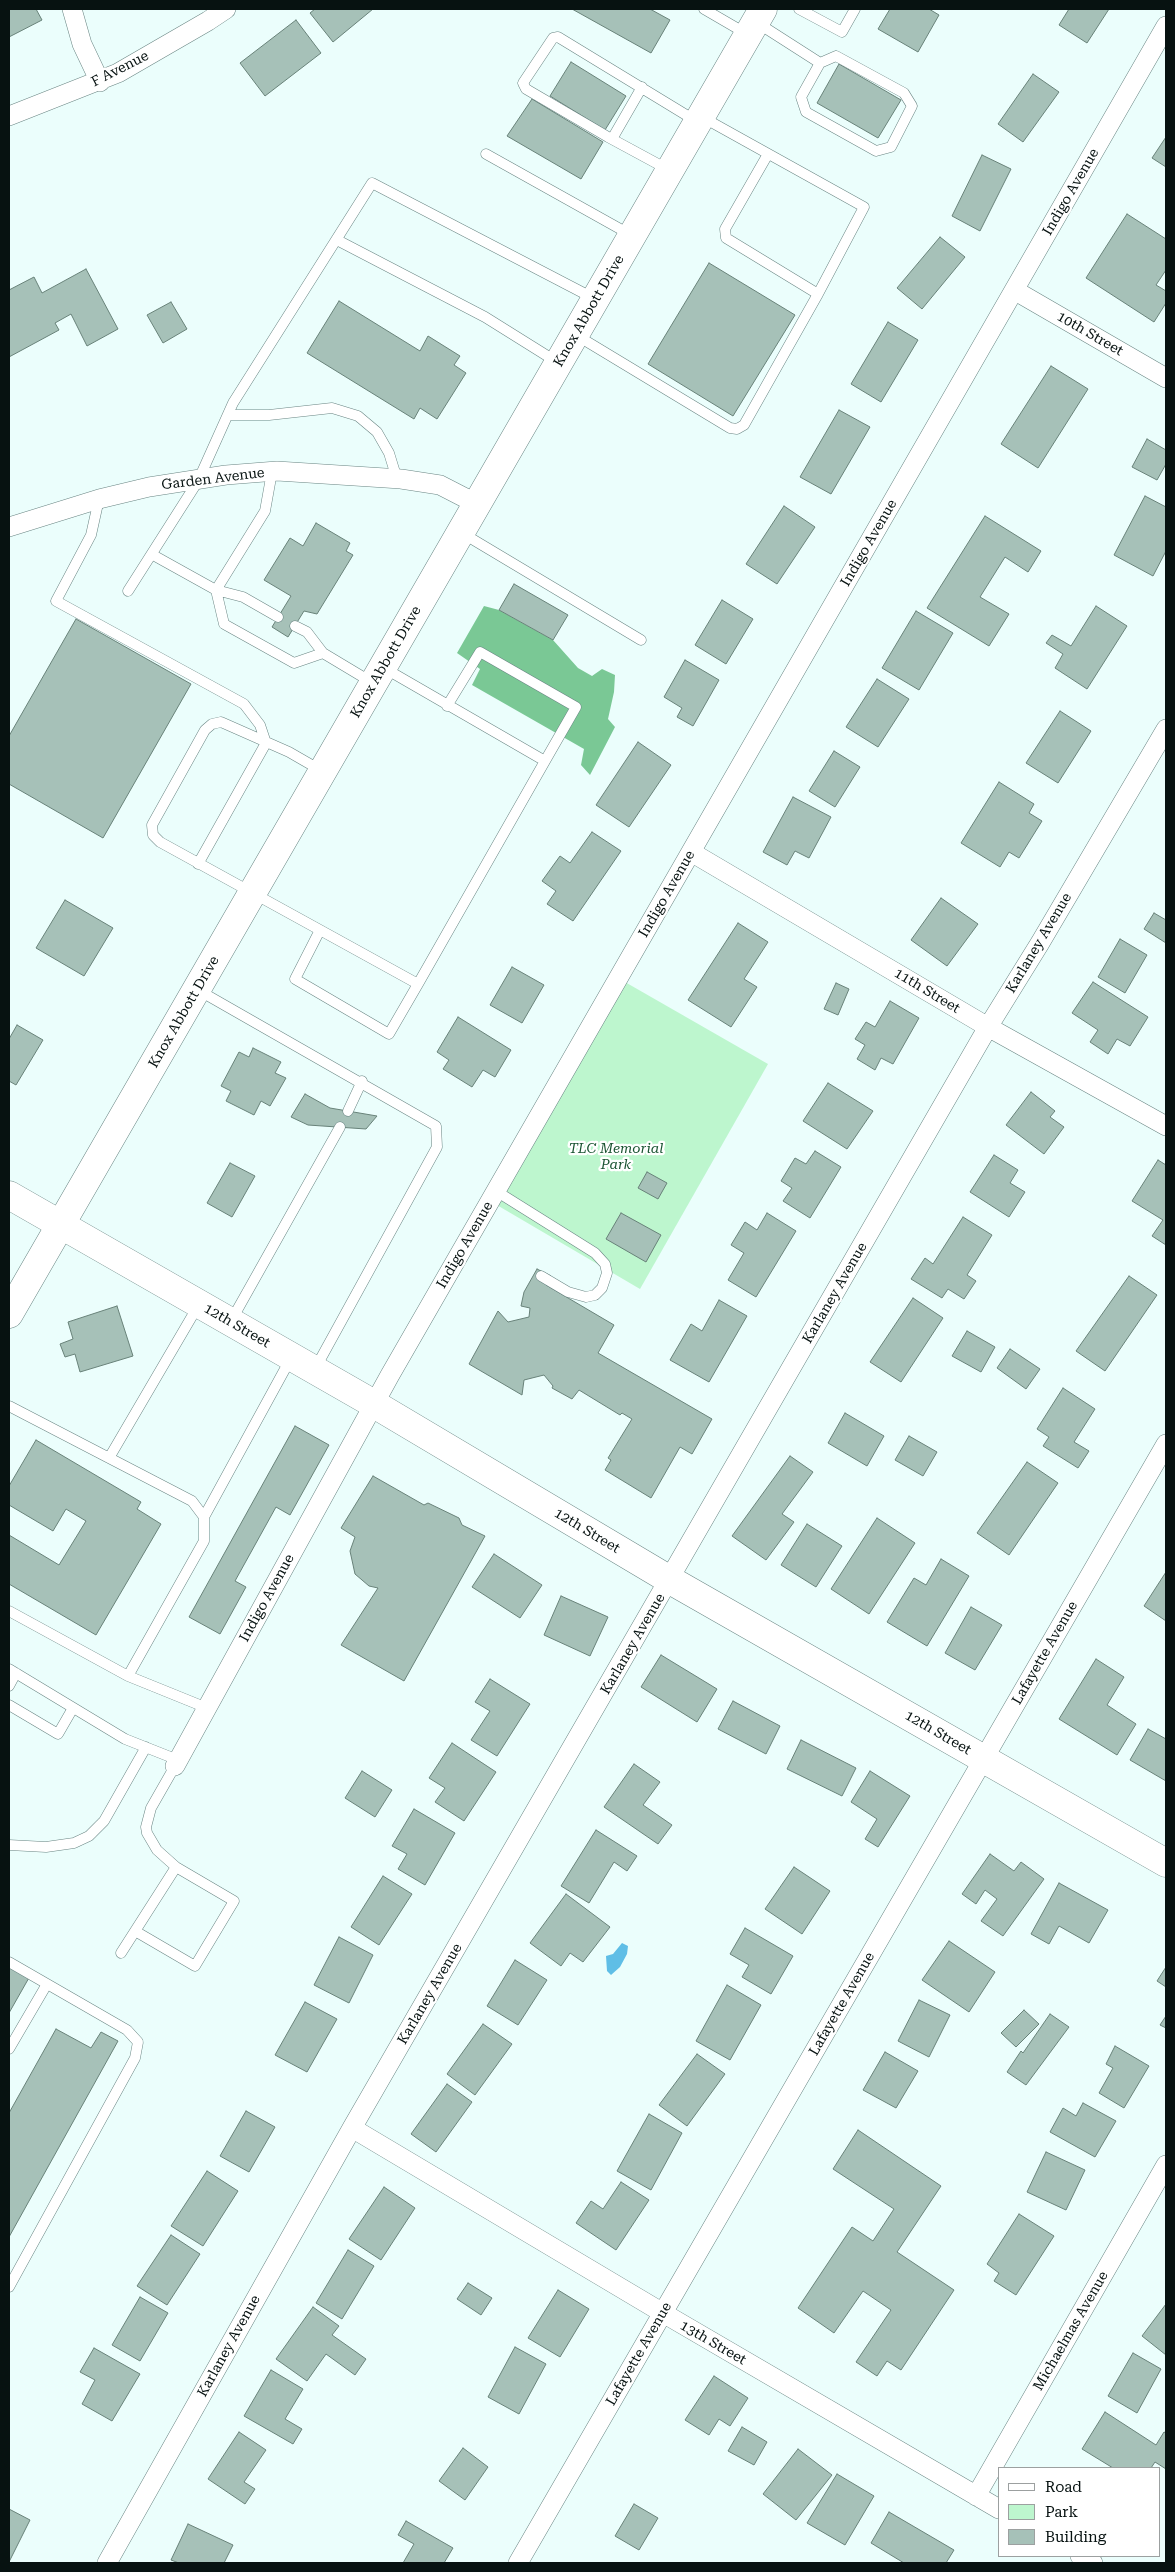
<!DOCTYPE html>
<style>
body{margin:0}
#map{position:relative;width:1175px;height:2572px;overflow:hidden;background:#ebfefc;font-family:"Roboto Serif",serif}
canvas{display:block}
.frame{position:absolute;inset:0;border:10px solid #071211;pointer-events:none}
.legend{position:absolute;left:998px;top:2467px;width:162px;height:90px;box-sizing:border-box;background:#fff;border:1px solid #9ca0a0;margin:0;padding:6px 9px;list-style:none;font-size:15px;color:#071211}
.legend li{display:flex;align-items:center;gap:10px;height:25px}
.legend b{width:25px;border:1px solid #9ca0a0}
</style>
<div id="map">
<canvas width="1175" height="2572"></canvas>
<div class="frame"></div>
<ul class="legend">
<li><b style="height:6px;background:#fff"></b>Road</li>
<li><b style="height:14px;background:#bdf6ce"></b>Park</li>
<li><b style="height:14px;background:#a6c1b8"></b>Building</li>
</ul>
</div>
<script>
const context = document.querySelector('canvas').getContext('2d');
context.lineJoin = 'round';
function fillPath(path, color) { context.fillStyle = color; context.fill(path, 'evenodd'); }
const shape = rows => new Path2D(rows.map(r => 'M' + r).join(''));
function stroke(path, color, width, dash) { context.strokeStyle = color; context.lineWidth = width; context.lineCap = dash ? 'butt' : 'round'; context.setLineDash(dash || []); context.stroke(path); }
function label(font, color, halo, rows, align = 'center') {
  context.font = font + ' "Roboto Serif",serif'; context.lineWidth = 4.5; context.setLineDash([]); context.textBaseline = 'middle'; context.strokeStyle = halo; context.fillStyle = color; for (const [text, x, y, turn = 0] of rows) {
    context.save(); context.translate(x, y); context.rotate((+turn || 0) * Math.PI / 180); context.textAlign = isNaN(turn) ? turn : align; if (halo) context.strokeText(text, 0, 0); context.fillText(text, 0, 0); context.restore();
  }
}
fillPath(shape([
 [618,978,768,1064,640,1289,490,1201]
]), '#bdf6ce');
fillPath(shape([
 [484,606,499,610,553,640,578,668,592,676,602,669,615,675,614,692,608,719,615,727,590,775,581,765,584,749,472,685,480,669,457,653]
]), '#7ac895');
fillPath(shape([
 [622,1943,628,1946,627,1954,620,1967,611,1975,607,1971,606,1956,613,1954]
]), '#5fbee6');
const building = shape([
 [9,9,36,9,42,20,9,37,9,9],
 [315,9,373,9,333,42,310,13,315,9],
 [572,9,650,9,670,20,651,53,572,9],
 [890,9,929,9,939,15,918,52,878,29,890,9],
 [1069,9,1109,9,1087,43,1059,25,1069,9],
 [296,20,321,53,265,96,240,63,296,20],
 [571,62,626,96,605,130,550,96,571,62],
 [839,64,901,100,878,138,817,103,839,64],
 [1033,74,1059,92,1023,142,998,124,1033,74],
 [532,99,603,142,581,179,507,136,532,99],
 [1166,137,1166,167,1152,158,1166,137],
 [982,155,1011,169,980,231,952,216,982,155],
 [1127,214,1166,239,1166,270,1156,285,1166,291,1166,303,1154,322,1086,278,1127,214],
 [940,237,965,257,922,309,897,288,940,237],
 [709,263,795,315,733,416,648,364,709,263],
 [86,269,118,329,87,346,71,314,55,323,59,330,9,357,9,290,34,277,42,293,86,269],
 [339,301,420,351,428,336,460,356,454,365,466,373,437,419,420,408,414,419,307,353,339,301],
 [171,302,187,329,163,343,147,315,171,302],
 [888,322,918,340,881,402,851,384,888,322],
 [1051,366,1088,389,1038,468,1001,444,1051,366],
 [839,410,870,427,831,494,800,477,839,410],
 [1147,439,1166,450,1166,464,1157,480,1132,467,1147,439],
 [1145,496,1166,507,1166,551,1153,576,1114,555,1145,496],
 [784,506,815,527,777,584,746,564,784,506],
 [985,516,1041,551,1028,572,1005,557,980,597,1009,614,989,646,927,608,985,516],
 [316,523,350,543,346,551,353,555,317,614,304,611,288,637,272,627,291,596,264,580,290,538,303,546,316,523],
 [514,584,568,615,553,640,499,610,514,584],
 [722,600,753,619,726,664,695,645,722,600],
 [1096,606,1127,626,1087,689,1055,668,1063,654,1046,643,1052,635,1071,646,1096,606],
 [916,611,953,633,919,690,882,668,916,611],
 [76,619,191,684,103,838,9,784,9,736,76,619],
 [685,660,719,680,693,726,677,717,682,708,664,697,685,660],
 [877,679,909,699,878,747,846,727,877,679],
 [1060,711,1091,731,1058,783,1026,763,1060,711],
 [638,742,671,765,629,827,596,805,638,742],
 [834,751,860,767,835,807,809,791,834,751],
 [999,782,1034,804,1029,813,1042,821,1019,858,1009,852,1000,867,961,843,999,782],
 [793,797,831,817,809,858,795,851,787,865,763,852,793,797],
 [592,832,621,851,573,921,547,904,556,891,542,881,560,856,570,863,592,832],
 [941,898,978,924,947,966,911,940,941,898],
 [65,900,113,928,84,976,36,948,65,900],
 [1154,913,1166,920,1166,943,1144,929,1154,913],
 [738,923,768,942,744,979,757,987,731,1027,688,1000,738,923],
 [1120,939,1147,955,1125,993,1098,977,1120,939],
 [512,967,544,985,522,1023,490,1005,512,967],
 [1093,982,1148,1017,1130,1046,1117,1039,1108,1054,1090,1042,1098,1030,1072,1013,1093,982],
 [836,983,849,989,838,1015,824,1009,836,983],
 [890,1001,919,1018,893,1064,881,1058,875,1070,857,1059,865,1045,855,1039,866,1022,875,1027,890,1001],
 [458,1017,511,1050,495,1077,483,1070,472,1087,443,1069,449,1060,437,1052,458,1017],
 [17,1025,43,1040,16,1085,9,1081,9,1039,17,1025],
 [253,1048,281,1062,275,1073,286,1078,270,1106,261,1101,254,1115,226,1101,231,1091,221,1086,239,1052,249,1057,253,1048],
 [828,1083,873,1111,847,1149,803,1121,828,1083],
 [1031,1092,1055,1111,1050,1117,1064,1127,1044,1154,1006,1125,1031,1092],
 [305,1094,330,1108,377,1116,366,1129,308,1125,291,1117,305,1094],
 [815,1151,841,1167,810,1218,783,1201,792,1188,781,1181,795,1158,806,1164,815,1151],
 [994,1155,1018,1170,1010,1183,1025,1192,1009,1217,970,1192,994,1155],
 [1158,1160,1166,1165,1166,1245,1152,1236,1163,1220,1132,1201,1158,1160],
 [230,1163,255,1176,232,1217,207,1203,230,1163],
 [647,1172,667,1183,658,1199,638,1188,647,1172],
 [621,1213,661,1235,646,1262,606,1239,621,1213],
 [767,1213,796,1231,756,1297,728,1280,744,1253,731,1245,745,1222,757,1230,767,1213],
 [963,1217,992,1235,967,1275,976,1281,964,1299,948,1289,942,1298,911,1279,925,1258,933,1264,963,1217],
 [537,1269,551,1276,546,1285,614,1325,598,1353,712,1419,692,1454,680,1447,651,1498,605,1470,611,1460,608,1458,632,1419,622,1413,620,1415,579,1390,572,1399,552,1388,553,1386,544,1375,524,1380,522,1395,469,1364,498,1311,508,1322,529,1317,530,1308,521,1306,524,1292,537,1269],
 [1129,1276,1157,1295,1105,1371,1076,1351,1129,1276],
 [913,1298,943,1318,901,1382,870,1362,913,1298],
 [719,1300,747,1316,709,1382,670,1360,691,1324,702,1331,719,1300],
 [117,1306,133,1356,80,1372,75,1354,65,1357,60,1344,73,1339,68,1322,117,1306],
 [967,1331,995,1347,981,1372,952,1356,967,1331],
 [1010,1349,1040,1369,1026,1389,997,1368,1010,1349],
 [1063,1388,1095,1409,1074,1442,1089,1451,1078,1468,1043,1446,1049,1437,1037,1429,1063,1388],
 [845,1413,884,1436,867,1466,828,1443,845,1413],
 [295,1426,329,1445,290,1515,276,1507,235,1581,246,1587,220,1634,189,1617,295,1426],
 [909,1436,937,1452,923,1476,895,1460,909,1436],
 [36,1440,141,1502,137,1509,161,1524,96,1635,9,1584,9,1535,59,1565,86,1521,66,1509,53,1531,9,1505,9,1486,36,1440],
 [790,1456,813,1472,782,1514,794,1522,766,1560,732,1536,790,1456],
 [1027,1462,1058,1483,1009,1555,977,1533,1027,1462],
 [373,1476,424,1505,428,1503,459,1518,462,1525,485,1536,404,1681,341,1645,378,1588,369,1586,355,1574,350,1551,355,1537,341,1528,373,1476],
 [877,1518,915,1543,869,1614,831,1589,877,1518],
 [807,1524,842,1546,816,1587,781,1565,807,1524],
 [494,1554,542,1585,520,1618,472,1587,494,1554],
 [941,1559,969,1576,927,1646,887,1622,914,1578,926,1585,941,1559],
 [1166,1572,1166,1621,1144,1606,1166,1572],
 [561,1596,608,1617,590,1656,544,1635,561,1596],
 [971,1607,1002,1625,975,1670,945,1653,971,1607],
 [661,1655,717,1689,697,1722,641,1687,661,1655],
 [1096,1659,1124,1677,1107,1705,1136,1724,1117,1755,1059,1719,1096,1659],
 [490,1679,530,1704,497,1756,471,1740,490,1711,475,1702,490,1679],
 [733,1701,780,1726,766,1754,718,1729,733,1701],
 [1148,1729,1166,1739,1166,1781,1130,1760,1148,1729],
 [801,1740,856,1768,842,1796,787,1769,801,1740],
 [452,1743,496,1772,464,1821,435,1802,445,1788,429,1778,452,1743],
 [634,1764,660,1782,643,1805,672,1825,658,1844,604,1807,634,1764],
 [362,1771,392,1790,375,1817,345,1798,362,1771],
 [870,1771,910,1796,878,1847,865,1839,877,1819,851,1802,870,1771],
 [414,1809,455,1833,425,1885,398,1869,407,1854,392,1846,414,1809],
 [596,1830,637,1856,627,1871,614,1862,589,1903,561,1886,596,1830],
 [990,1854,1014,1871,1021,1862,1044,1879,1003,1936,981,1921,997,1899,985,1890,976,1904,962,1894,990,1854],
 [794,1867,830,1891,802,1934,765,1909,794,1867],
 [383,1876,412,1894,379,1945,351,1927,383,1876],
 [1059,1883,1108,1910,1089,1943,1059,1926,1049,1944,1031,1934,1059,1883],
 [566,1894,610,1927,583,1962,570,1953,561,1966,530,1943,566,1894],
 [745,1928,793,1956,771,1994,742,1977,749,1965,730,1954,745,1928],
 [339,1937,373,1955,349,2003,314,1985,339,1937],
 [949,1941,995,1972,969,2012,922,1980,949,1941],
 [515,1960,547,1980,518,2025,487,2006,515,1960],
 [9,1964,30,1976,9,2013,9,1964],
 [1166,1967,1166,1987,1157,1981,1166,1967],
 [727,1985,761,2005,730,2060,696,2041,727,1985],
 [919,2000,950,2015,929,2057,898,2041,919,2000],
 [305,2002,337,2019,307,2072,275,2055,305,2002],
 [1024,2010,1039,2024,1016,2047,1001,2033,1024,2010],
 [1050,2014,1069,2027,1026,2085,1007,2072,1021,2051,1023,2053,1050,2014],
 [1166,2016,1166,2028,1160,2025,1166,2016],
 [483,2024,512,2044,475,2095,447,2074,483,2024],
 [56,2029,91,2048,101,2032,118,2041,9,2237,9,2113,56,2029],
 [1115,2046,1149,2066,1124,2108,1099,2093,1113,2068,1106,2064,1115,2046],
 [885,2052,918,2071,896,2108,863,2090,885,2052],
 [697,2054,725,2074,687,2126,659,2105,697,2054],
 [447,2084,472,2102,436,2152,411,2134,447,2084],
 [1083,2103,1116,2121,1095,2157,1050,2132,1063,2108,1076,2116,1083,2103],
 [246,2111,275,2127,249,2172,220,2156,246,2111],
 [649,2114,682,2133,651,2190,617,2171,649,2114],
 [858,2130,941,2186,897,2252,954,2290,901,2370,887,2361,877,2376,856,2362,891,2310,863,2291,834,2333,798,2308,852,2227,873,2241,894,2209,833,2169,858,2130],
 [1046,2152,1085,2170,1066,2210,1027,2192,1046,2152],
 [207,2171,238,2191,203,2246,171,2226,207,2171],
 [621,2182,649,2200,616,2250,576,2223,591,2201,603,2209,621,2182],
 [384,2187,415,2208,381,2260,349,2239,384,2187],
 [1019,2214,1054,2236,1016,2295,994,2281,999,2273,987,2264,1019,2214],
 [171,2235,200,2254,167,2305,137,2286,171,2235],
 [348,2250,374,2266,342,2319,316,2303,348,2250],
 [468,2283,492,2298,481,2315,457,2299,468,2283],
 [558,2290,589,2309,560,2357,528,2338,558,2290],
 [140,2297,168,2313,140,2361,112,2345,140,2297],
 [1166,2304,1166,2355,1142,2336,1166,2304],
 [313,2307,339,2326,332,2335,366,2359,355,2375,326,2354,307,2381,276,2359,313,2307],
 [515,2347,546,2364,519,2414,488,2397,515,2347],
 [94,2348,140,2374,112,2421,82,2404,95,2380,80,2372,94,2348],
 [1133,2353,1161,2369,1137,2413,1108,2396,1133,2353],
 [271,2370,303,2389,285,2419,302,2429,293,2444,244,2416,271,2370],
 [714,2376,748,2398,730,2426,719,2419,709,2435,685,2420,714,2376],
 [1105,2412,1156,2445,1164,2432,1166,2433,1166,2469,1155,2462,1151,2468,1113,2468,1082,2449,1105,2412],
 [742,2427,767,2442,754,2465,728,2451,742,2427],
 [239,2432,266,2450,244,2482,255,2489,245,2504,208,2479,239,2432],
 [463,2448,488,2467,465,2500,439,2481,463,2448],
 [798,2449,832,2475,796,2520,763,2494,798,2449],
 [837,2474,874,2496,845,2545,807,2523,837,2474],
 [634,2504,658,2518,639,2550,615,2536,634,2504],
 [9,2509,30,2520,9,2562,9,2509],
 [889,2512,954,2550,946,2563,904,2563,871,2543,889,2512],
 [406,2521,453,2548,444,2563,403,2563,414,2544,398,2535,406,2521],
 [188,2524,233,2545,224,2563,179,2563,171,2560,188,2524]
]);
fillPath(building, '#a6c1b8');
stroke(building, '#688279', 1);
const service = shape([
 [704,9,747,34],
 [799,9,842,32,855,9],
 [756,22,820,63],
 [836,56,904,93,912,106,891,147,876,151,806,112,801,97,820,63,836,56],
 [702,117,864,207,818,294],
 [612,139,642,87],
 [486,154,631,235],
 [669,170,608,137,526,89,523,83,553,38,558,37,696,121],
 [337,240,485,317,557,362],
 [576,335,730,428,737,429,744,425,818,294,726,238,725,229,768,154],
 [228,415,269,415,332,408,358,416,377,432,389,453,397,479],
 [272,472,265,511,216,590,224,624,294,663,323,653],
 [99,499,91,535,56,601,244,704,260,725,266,743,198,864],
 [462,533,641,640],
 [153,555,216,590,243,597,278,617],
 [128,591,198,481,233,403,372,183,595,299],
 [295,626,307,632,323,653,373,683],
 [384,668,545,761,418,984,389,1034,295,979,320,930,418,984],
 [447,706,480,652,576,707,545,761],
 [320,930,160,842,153,835,152,825,205,730,212,724,221,722,289,752,322,771],
 [198,990,436,1126,437,1147,315,1369],
 [348,1111,362,1081],
 [496,1191,595,1253,605,1264,607,1273,602,1288,595,1295,586,1297,568,1292,541,1276],
 [231,1321,340,1127],
 [9,1406,192,1501,204,1517,204,1541,128,1676],
 [109,1458,198,1306],
 [204,1517,291,1358],
 [9,1611,128,1676,207,1708],
 [9,1669,125,1739,178,1760],
 [9,1686,16,1673],
 [9,1705,58,1734,73,1708],
 [9,1845,46,1847,74,1843,89,1836,104,1821,146,1747],
 [135,1931,195,1966,234,1901,176,1867,157,1850,147,1833,146,1827,151,1808,175,1766],
 [121,1953,176,1867],
 [9,1962,127,2030,138,2042,135,2058,9,2287],
 [9,2049,47,1984]
]);
const minor = shape([
 [72,9,82,44,100,82],
 [9,116,118,73,208,21,226,9],
 [1014,290,1166,378],
 [9,527,99,499,149,487,226,475,277,471,401,479,440,485,477,504],
 [691,852,988,1027,1166,1126],
 [175,1766,390,1375,1166,26],
 [352,2128,663,2313,999,2509],
 [976,2496,1166,2165],
 [1080,2556,1093,2563],
 [107,2563,352,2128,988,1027,1040,943,1166,729],
 [518,2563,1166,1444]
]);
const secondary = shape([
 [9,1195,374,1404,670,1580,1166,1863]
]);
const primary = shape([
 [9,1314,763,9]
]);
stroke(service, '#698583', 11);
stroke(minor, '#698583', 20);
stroke(secondary, '#698583', 29);
stroke(primary, '#698583', 29);
stroke(service, '#fff', 10);
stroke(minor, '#fff', 19);
stroke(secondary, '#fff', 28);
stroke(primary, '#fff', 28);
label('14px', '#071211', '#fff', [
 ["F Avenue",120,69,-27],
 ["Indigo Avenue",1071,192,-60],
 ["Knox Abbott Drive",589,311,-60],
 ["10th Street",1090,334,30],
 ["Garden Avenue",213,479,-7],
 ["Indigo Avenue",869,543,-60],
 ["Knox Abbott Drive",386,662,-60],
 ["Indigo Avenue",667,894,-60],
 ["Karlaney Avenue",1039,943,-59],
 ["11th Street",927,991,31],
 ["Knox Abbott Drive",184,1012,-60],
 ["Indigo Avenue",465,1245,-60],
 ["Karlaney Avenue",835,1293,-60],
 ["12th Street",237,1326,30],
 ["12th Street",587,1531,31],
 ["Indigo Avenue",267,1598,-61],
 ["Karlaney Avenue",633,1644,-60],
 ["Lafayette Avenue",1045,1653,-60],
 ["12th Street",938,1733,30],
 ["Karlaney Avenue",430,1994,-60],
 ["Lafayette Avenue",842,2004,-60],
 ["Michaelmas Avenue",1071,2331,-60],
 ["13th Street",713,2343,30],
 ["Karlaney Avenue",229,2346,-61],
 ["Lafayette Avenue",639,2354,-60]
]);
label('italic 14px', '#195331', '#fff', [
 ["TLC Memorial",616,1149],
 ["Park",616,1165]
]);
</script>
